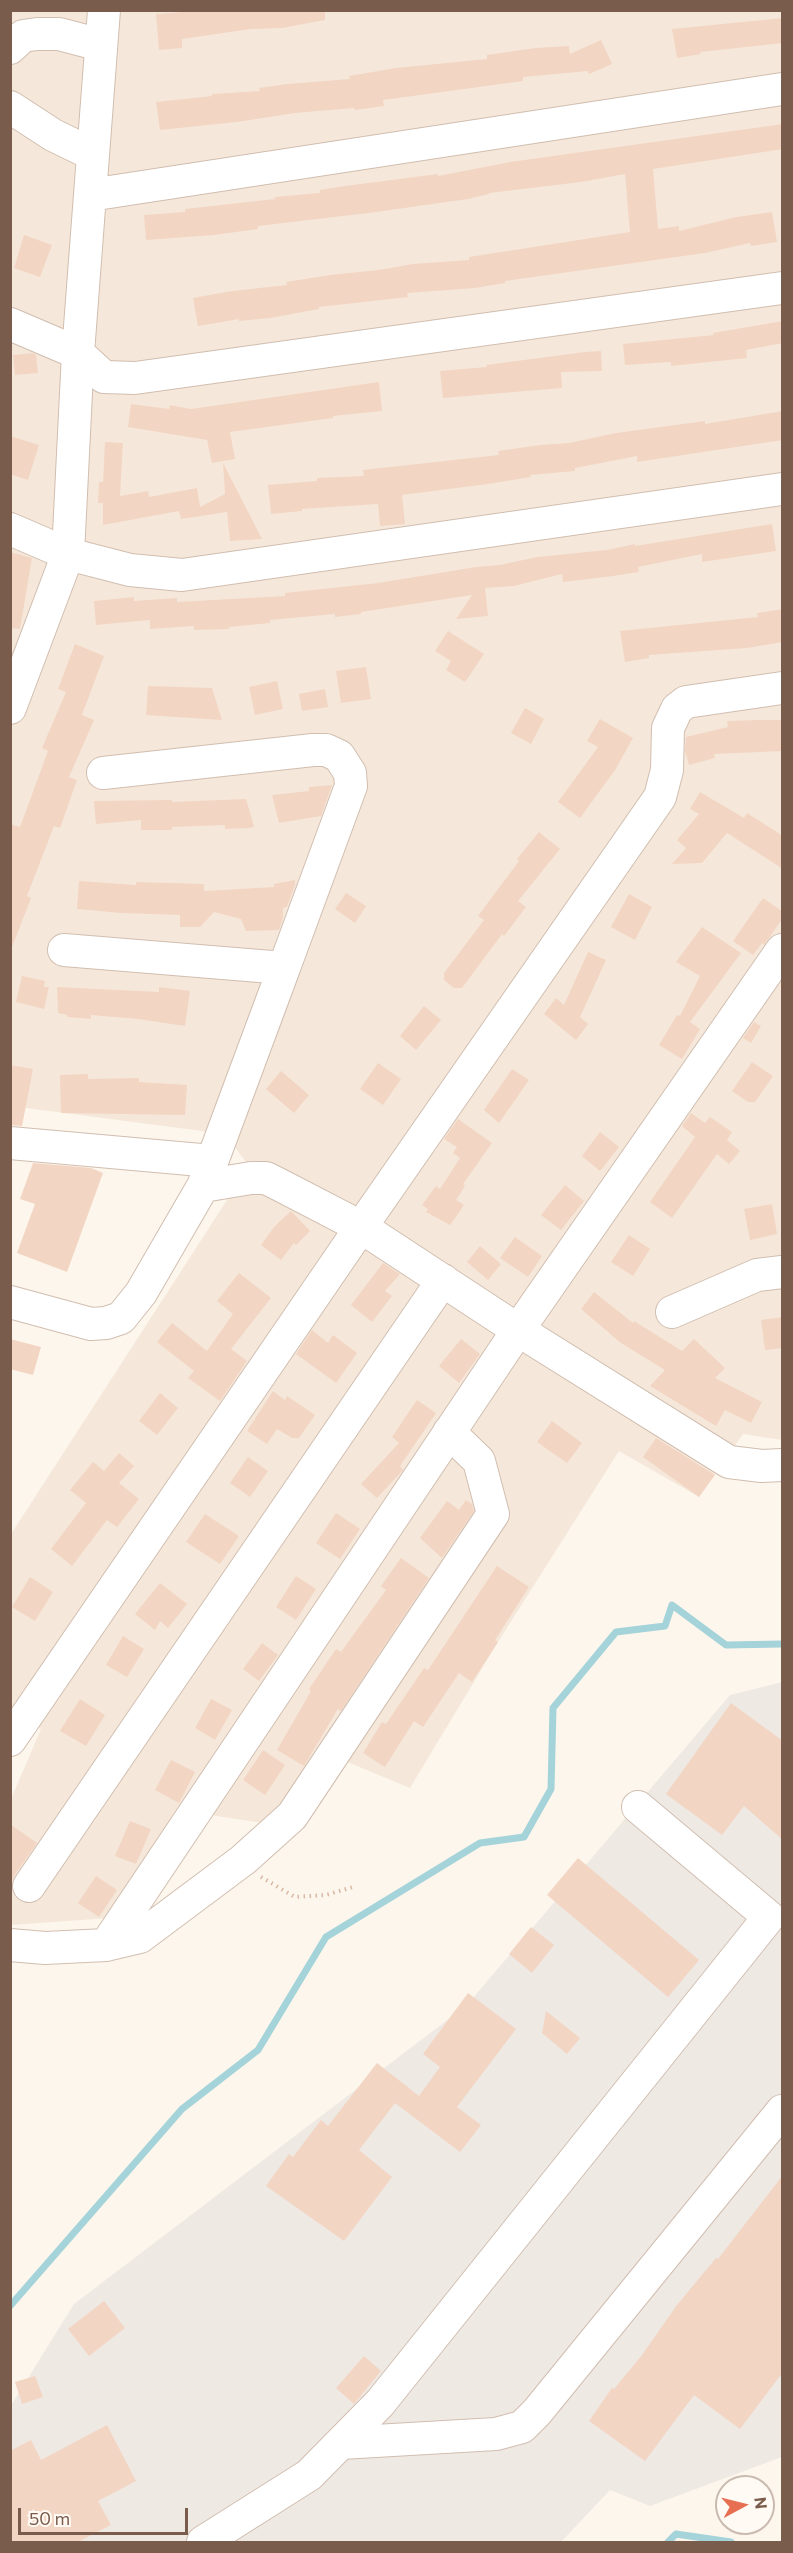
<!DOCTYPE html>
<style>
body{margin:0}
#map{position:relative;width:793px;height:2553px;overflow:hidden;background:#fdf6ec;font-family:Commissioner,sans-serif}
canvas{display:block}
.frame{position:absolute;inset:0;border:12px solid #7a5c4d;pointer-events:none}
.north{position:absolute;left:715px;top:2475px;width:60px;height:60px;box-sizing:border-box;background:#fffaf3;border:2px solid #cabbb1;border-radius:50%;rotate:83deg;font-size:16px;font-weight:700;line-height:24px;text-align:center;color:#7a5c4d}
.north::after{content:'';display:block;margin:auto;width:21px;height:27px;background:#e76f51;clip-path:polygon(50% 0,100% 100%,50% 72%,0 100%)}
.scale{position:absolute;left:18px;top:2508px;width:170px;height:27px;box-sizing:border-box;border:3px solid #7a5c4d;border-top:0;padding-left:8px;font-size:18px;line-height:21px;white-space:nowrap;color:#7a5c4d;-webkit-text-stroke:4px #fffaf3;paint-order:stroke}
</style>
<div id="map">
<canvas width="793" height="2553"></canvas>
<div class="frame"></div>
<div class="north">N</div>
<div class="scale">50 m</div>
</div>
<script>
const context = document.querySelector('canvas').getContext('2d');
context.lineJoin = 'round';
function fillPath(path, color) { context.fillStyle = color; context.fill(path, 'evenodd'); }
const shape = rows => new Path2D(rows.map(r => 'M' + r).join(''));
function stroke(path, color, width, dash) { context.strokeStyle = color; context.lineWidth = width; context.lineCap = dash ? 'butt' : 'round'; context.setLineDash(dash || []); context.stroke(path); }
fillPath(shape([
 [11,11,782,11,782,1440,743,1434,699,1497,619,1451,498,1642,410,1788,316,1749,269,1824,210,1815,138,1916,11,1925,11,1799,41,1729,11,1716,11,1534,249,1166,225,1134,11,1106]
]), '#f5e8da');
fillPath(shape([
 [782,1682,782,2457,650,2506,610,2490,561,2542,11,2542,10,2407,74,2304,467,2005,730,1695]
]), '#efe9e4');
stroke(shape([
 [10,2306,182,2109,258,2050,326,1937,480,1843,524,1837,551,1789,553,1708,616,1632,665,1626,672,1605,726,1645,782,1644],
 [668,2542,676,2534,731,2542]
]), '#a5d3da', 7);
fillPath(shape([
 [208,10,325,10,325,20,282,28,251,29,182,39,182,48,159,50,156,14],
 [783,18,783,43,700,52,701,54,677,58,672,29],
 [601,40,612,64,589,74,588,71,523,77,523,81,383,100,384,106,355,110,354,108,295,113,237,122,160,130,156,102,212,96,212,94,260,91,259,88,287,84,350,79,349,76,396,68,487,59,487,55,535,48,569,46,570,54],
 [783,124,783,149,653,169,658,229,679,226,679,231,736,217,772,212,777,242,751,246,750,243,705,253,505,281,505,283,475,288,407,293,408,297,319,307,319,309,270,318,239,321,239,319,198,326,193,298,232,291,287,285,286,282,330,275,379,270,413,264,469,260,469,257,630,232,625,174,581,182,489,193,489,194,468,199,369,213,258,226,258,229,214,235,146,240,144,215,185,212,185,209,275,199,274,197,320,193,320,190,345,186,438,174,438,176,510,162],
 [24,235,52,245,40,277,14,268],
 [783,321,783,343,746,350,747,358,671,366,671,362,625,365,623,344,714,335,713,333],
 [601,351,602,371,561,372,562,388,443,398,440,371,487,367,486,365,585,352],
 [33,353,36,355,38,373,15,375,13,355],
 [379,382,382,411,333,416,333,418,230,432,235,459,212,463,207,440,128,427,131,404,169,409,170,405,191,409],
 [783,411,783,440,637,462,637,456,575,468,575,471,530,475,531,477,488,484,402,495,405,524,380,526,378,504,302,509,302,511,271,514,268,485,317,481,317,478,364,476,363,470,499,455,498,451,540,445,569,443,616,433,705,421,705,424],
 [10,436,39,445,28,480,10,474],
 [105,442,123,443,120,496,148,491,149,497,197,488,200,507,225,494,223,463,262,539,230,541,227,512,181,519,179,511,103,525,103,503,98,503,99,482,103,482],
 [772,524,776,551,702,562,702,554,638,567,639,572,613,576,563,582,562,574,514,586,485,588,488,616,456,619,472,595,361,612,361,614,335,617,335,614,270,620,270,623,229,627,229,629,194,630,194,626,150,629,150,620,96,625,94,601,134,597,134,601,177,598,177,602,285,596,285,593,378,583,476,567,500,565,537,557,607,550,635,544,635,546],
 [10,552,32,558,20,629,10,628],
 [783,609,783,642,747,648,649,655,649,658,625,662,620,631,758,617,757,613],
 [448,631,484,654,465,682,446,670,451,661,435,651],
 [75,644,104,656,82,715,94,720,69,777,77,780,60,828,54,826,27,896,31,898,12,947,10,947,10,824,20,827,48,751,42,748,66,692,58,689],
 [366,667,371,699,341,703,336,671],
 [277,681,283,709,255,715,249,687],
 [148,686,212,688,222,720,146,715],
 [325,689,328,707,302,711,299,694],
 [525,708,544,719,531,744,511,733],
 [600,719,633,738,615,770,580,818,558,802,598,747,587,741],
 [759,720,783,720,783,751,714,754,715,758,689,765,685,751,686,737,728,727,727,721],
 [332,785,321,816,279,823,272,795,309,791,309,787],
 [700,792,744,818,747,813,783,836,783,869,727,833,702,863,672,864,686,848,677,840,699,814,690,809],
 [246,799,254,826,251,828,225,829,225,825,172,827,172,830,141,830,141,820,96,824,94,801,172,800,172,802],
 [539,832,560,849,518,901,526,907,504,936,502,934,462,988,454,988,444,980,444,973,484,920,478,916,519,861,517,859],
 [295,880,295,885,287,907,283,908,283,917,279,930,246,931,241,919,214,912,200,927,180,927,180,915,121,913,77,909,79,881,136,885,136,882,204,884,204,891,274,887,274,884],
 [346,893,366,906,355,923,335,909],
 [629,894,652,907,635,940,611,927],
 [763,898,783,912,783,918,764,945,762,943,753,955,733,941],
 [702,927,741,953,690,1022,700,1029,682,1059,659,1045,677,1015,680,1016,700,976,676,962],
 [588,952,606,960,580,1017,588,1024,576,1040,544,1014,556,998,564,1005],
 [22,976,45,981,44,987,49,987,44,1009,16,1002],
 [57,987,159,992,159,987,190,991,185,1026,138,1019,91,1015,91,1019,67,1017,67,1015,58,1013],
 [424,1006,441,1020,416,1050,400,1036],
 [754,1022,761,1026,751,1043,743,1038],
 [752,1062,773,1076,755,1102,748,1102,732,1091],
 [378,1063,401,1079,383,1105,360,1089],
 [10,1065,33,1069,22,1126,10,1125],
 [512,1069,529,1080,499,1123,484,1110],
 [281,1071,309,1095,294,1113,266,1089],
 [88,1074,88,1079,139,1078,139,1082,187,1085,185,1115,61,1113,60,1075],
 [691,1113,705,1123,710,1117,732,1132,727,1140,740,1151,729,1164,717,1154,672,1218,650,1202,695,1137,682,1126],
 [458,1119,492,1143,463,1184,465,1186,456,1200,464,1205,450,1225,426,1212,428,1209,422,1205,436,1186,440,1189,460,1158,453,1153,457,1147,444,1139],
 [600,1132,619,1147,600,1171,582,1156],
 [33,1163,91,1168,103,1173,67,1272,17,1253,35,1204,20,1199],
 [565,1185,584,1201,561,1230,541,1215],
 [772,1204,777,1234,750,1240,744,1209],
 [291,1211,310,1231,296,1245,294,1243,281,1260,261,1245,274,1227],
 [629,1235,650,1249,633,1276,611,1262],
 [515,1237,542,1256,528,1277,500,1258],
 [480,1246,501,1264,488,1280,467,1262],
 [383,1263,400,1274,385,1291,392,1296,372,1322,351,1305],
 [239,1273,271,1298,231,1349,247,1361,220,1401,188,1378,194,1371,157,1342,172,1323,207,1351,233,1314,217,1301],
 [594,1292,633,1323,634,1321,682,1351,694,1339,725,1368,715,1378,762,1402,751,1423,725,1410,716,1426,650,1386,665,1370,621,1343,581,1309],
 [783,1317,783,1348,765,1350,761,1320],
 [312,1330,328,1343,333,1335,357,1353,336,1383,296,1354],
 [10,1339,41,1347,33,1375,10,1369],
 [461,1339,480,1354,459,1383,439,1366],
 [273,1391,285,1400,287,1396,315,1415,299,1438,292,1438,277,1429,267,1444,247,1431],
 [160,1393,178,1408,157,1435,139,1421],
 [417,1400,436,1413,400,1466,403,1470,377,1498,361,1484,399,1443,392,1437],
 [552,1421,582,1443,567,1463,537,1442],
 [656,1438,715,1475,699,1497,643,1457],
 [119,1453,134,1466,119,1483,139,1499,117,1527,107,1520,72,1566,51,1549,86,1503,70,1490,93,1462,104,1471],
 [248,1457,268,1471,250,1497,230,1483],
 [466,1500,472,1504,474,1511,442,1558,420,1538,447,1501,459,1510],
 [336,1513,360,1529,340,1559,316,1543],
 [205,1514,239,1536,220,1564,186,1542],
 [401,1558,429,1578,341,1711,338,1709,304,1766,277,1750,311,1691,309,1689,336,1649,341,1652,386,1590,381,1586],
 [497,1566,529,1587,495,1640,498,1642,472,1682,459,1673,423,1727,414,1721,385,1767,363,1753,382,1722,386,1724,424,1668,428,1670],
 [296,1576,316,1589,296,1620,276,1607],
 [30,1577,53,1592,35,1621,12,1607],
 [160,1583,187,1604,168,1628,160,1621,155,1630,135,1614],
 [123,1636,144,1649,127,1677,106,1665],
 [262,1643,278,1655,259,1681,243,1669],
 [80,1699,105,1715,86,1746,60,1731],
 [211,1699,232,1710,215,1740,195,1728],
 [731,1703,783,1741,783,1840,744,1806,722,1835,666,1794],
 [263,1750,285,1765,265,1795,243,1780],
 [171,1760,195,1772,179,1803,155,1790],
 [130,1821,151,1829,136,1864,115,1856],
 [10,1824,37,1843,14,1876,10,1886],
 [578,1858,699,1960,668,1997,547,1895],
 [96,1876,117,1890,99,1917,78,1903],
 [531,1927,554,1945,532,1973,509,1954],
 [468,1993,516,2029,457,2107,481,2125,460,2152,395,2103,359,2150,392,2177,344,2241,266,2186,289,2154,293,2157,321,2120,328,2126,377,2063,419,2096,440,2067,423,2054],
 [546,2011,580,2038,567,2054,542,2033],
 [783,2175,783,2372,740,2429,694,2395,645,2461,589,2421,612,2388,614,2389,642,2355,677,2305,716,2258,718,2259],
 [104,2301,125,2328,89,2356,68,2329],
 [364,2356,381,2371,354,2404,336,2388],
 [35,2376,43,2397,22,2404,15,2382],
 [107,2425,136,2481,98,2501,111,2525,78,2542,10,2542,10,2451,31,2440,41,2460]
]), '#f3d5c3');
const minor = shape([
 [10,48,23,36,37,34,59,34,101,45],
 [10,107,53,135,92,154],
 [90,195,782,89],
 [10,324,78,353,104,377,135,378,782,288],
 [10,529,68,554,130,570,182,575,782,489],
 [10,708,68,554,78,353,104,10],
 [103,773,313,750,326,750,339,756,350,773,351,786,284,968],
 [10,1143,212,1161],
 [203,1186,251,1178,266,1178,280,1185,361,1227,518,1330,729,1462,762,1466,782,1465],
 [10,1302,91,1324,106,1323,121,1318,141,1293,203,1186,284,968,64,950],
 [672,1312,757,1275,782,1272],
 [10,1740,361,1227,660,797,667,770,668,728,677,709,686,702,782,688],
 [29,1886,443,1280],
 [10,1945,45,1948,106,1945,140,1937,243,1860,292,1816,493,1514,479,1461,449,1432],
 [106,1945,518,1330,782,950],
 [341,2443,496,2434,522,2427,537,2412,782,2111],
 [203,2542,309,2475,380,2403,769,1917,638,1807]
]);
stroke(minor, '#d1beb0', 34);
stroke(shape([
 [261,1877,295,1897,326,1895,353,1887]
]), '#d9b8a5', 4, [1.5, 4.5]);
stroke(minor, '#fff', 32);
</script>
